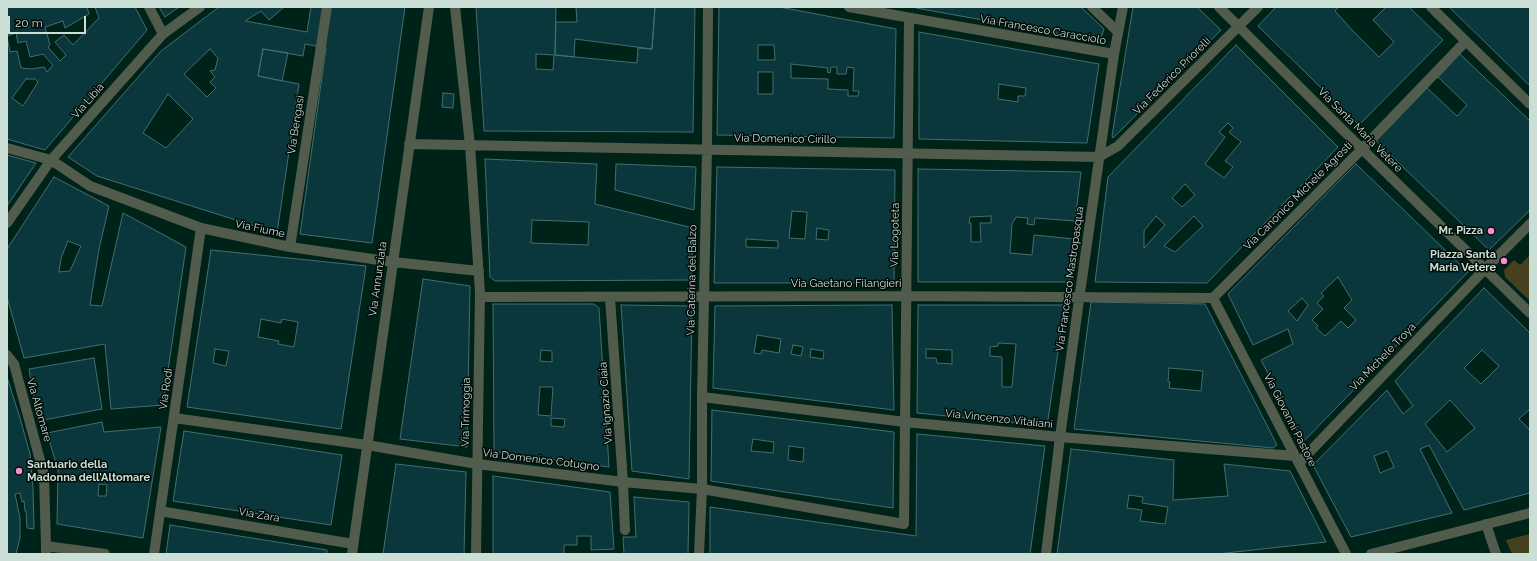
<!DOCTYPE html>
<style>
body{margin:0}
#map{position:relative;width:1537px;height:561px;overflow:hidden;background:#002319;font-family:Raleway,sans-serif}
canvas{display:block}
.frame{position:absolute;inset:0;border:8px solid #cbdfd7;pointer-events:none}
.scale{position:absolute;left:8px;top:16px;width:78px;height:18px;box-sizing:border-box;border:2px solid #cbdfd7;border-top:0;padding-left:5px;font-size:12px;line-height:14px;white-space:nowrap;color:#cbdfd7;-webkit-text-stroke:3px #000a06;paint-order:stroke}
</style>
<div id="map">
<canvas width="1537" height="561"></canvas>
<div class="frame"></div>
<div class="scale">20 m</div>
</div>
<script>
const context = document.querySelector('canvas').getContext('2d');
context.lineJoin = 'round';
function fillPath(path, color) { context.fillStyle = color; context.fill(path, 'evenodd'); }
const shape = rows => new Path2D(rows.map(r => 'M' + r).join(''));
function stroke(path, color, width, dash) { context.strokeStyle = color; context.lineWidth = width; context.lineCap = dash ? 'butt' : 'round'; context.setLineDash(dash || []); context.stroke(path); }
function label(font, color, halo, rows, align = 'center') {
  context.font = font + ' Raleway,sans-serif'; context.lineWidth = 3; context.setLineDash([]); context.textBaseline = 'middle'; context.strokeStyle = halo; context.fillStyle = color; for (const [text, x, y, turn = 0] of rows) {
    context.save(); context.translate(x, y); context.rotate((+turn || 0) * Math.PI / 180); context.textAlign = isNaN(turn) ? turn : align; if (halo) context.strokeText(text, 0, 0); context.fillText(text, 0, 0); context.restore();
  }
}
fillPath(shape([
 [1530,255,1530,301,1505,277,1504,270,1514,260,1520,265],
 [1530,534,1530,554,1512,554,1506,540]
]), '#45401e');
const building = shape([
 [7,7,87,7,89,14,65,28,63,21,45,27,50,45,48,47,60,61,66,55,55,42,64,35,73,45,99,18,95,7,135,7,147,30,45,150,7,139,7,36,10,52,17,51,21,68,31,69,44,67,47,72,53,65,43,54,30,57,26,41,18,43,16,33,7,36,7,7],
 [26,79,35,79,38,82,23,106,12,98,26,79],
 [159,7,179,7,165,17,159,7],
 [219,7,284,7,269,20,261,11,245,21,307,32,311,7,405,7,372,243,300,234,326,48,305,44,303,56,263,49,258,76,299,84,277,233,97,176,68,157,161,51,219,7],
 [210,49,218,58,215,70,210,71,215,77,210,82,216,88,207,97,184,74,210,49],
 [168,94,193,119,166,148,143,133,168,94],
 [476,7,556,7,555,55,637,63,638,48,652,49,655,7,695,7,693,132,484,131,476,7],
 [536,54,554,55,553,70,536,69,536,54],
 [576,7,655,7,652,49,575,39,574,57,555,55,556,22,577,22,576,7],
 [719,7,779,7,896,29,894,138,717,135,719,7],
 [758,45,774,45,775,60,758,60,758,45],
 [791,64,828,68,827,72,830,73,831,67,837,67,837,74,846,74,847,67,854,68,853,91,859,91,858,96,848,96,848,90,828,89,828,79,791,78,791,64],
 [758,72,773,72,773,94,758,94,758,72],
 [917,7,1081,7,1104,29,1100,41,916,8,917,7],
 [1133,7,1197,7,1221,30,1113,138,1112,136,1133,7],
 [1276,7,1339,7,1335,11,1352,30,1379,57,1394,42,1373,20,1386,7,1409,7,1443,40,1359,125,1258,26,1276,7],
 [1449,7,1530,7,1530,86,1450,8,1449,7],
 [919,32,1099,64,1087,143,919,139,919,32],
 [999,84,1026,88,1025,96,1018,96,1018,102,998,99,999,84],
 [1236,45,1338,147,1207,283,1095,282,1108,177,1236,45],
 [1228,123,1233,128,1229,132,1241,142,1225,161,1233,167,1224,178,1205,164,1225,137,1219,132,1228,123],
 [1185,184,1195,195,1182,207,1172,198,1185,184],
 [1156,216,1165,225,1144,248,1144,231,1156,216],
 [1194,216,1203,226,1175,252,1164,246,1194,216],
 [263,49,288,53,282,81,258,76,263,49],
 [1460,54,1530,121,1530,210,1489,250,1376,141,1427,88,1457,116,1467,105,1438,77,1460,54],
 [443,93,454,94,453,108,442,107,443,93],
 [7,155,36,163,7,206,7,155],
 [485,159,597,164,595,204,693,228,691,280,495,281,490,277,485,159],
 [532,220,589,222,588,245,531,243,532,220],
 [616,164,696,167,694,210,615,190,616,164],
 [1356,164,1468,272,1303,442,1261,360,1293,344,1288,329,1253,345,1228,294,1356,164],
 [1338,277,1352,300,1344,308,1356,320,1348,328,1341,321,1325,336,1316,328,1318,326,1312,320,1323,309,1317,303,1324,296,1321,293,1338,277],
 [1302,298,1308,305,1297,321,1288,311,1302,298],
 [717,167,895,170,894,283,714,283,717,167],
 [792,211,807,212,805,239,789,238,792,211],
 [817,228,829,230,828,240,816,239,817,228],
 [746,239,778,241,778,248,746,247,746,239],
 [918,169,1081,172,1075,221,1035,218,1034,225,1027,224,1028,218,1016,217,1012,224,1010,253,1032,255,1034,235,1074,239,1070,282,918,282,918,169],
 [991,216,991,223,980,223,981,242,971,242,971,223,969,223,970,217,991,216],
 [54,177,109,206,99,249,90,305,102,306,123,213,186,247,163,405,111,409,105,344,24,358,7,297,7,249,54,177],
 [68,241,81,246,70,271,59,272,61,258,68,241],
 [211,250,366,266,341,429,187,407,211,250],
 [261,319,281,323,282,319,298,322,294,347,278,344,279,341,258,337,261,319],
 [215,349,229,351,226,366,213,363,215,349],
 [423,279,470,286,467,447,400,439,423,279],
 [1484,288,1530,333,1530,409,1519,419,1530,430,1530,493,1464,510,1429,445,1420,449,1452,513,1351,537,1313,465,1387,390,1403,414,1413,406,1395,381,1484,288],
 [1482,350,1499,366,1481,384,1464,368,1482,350],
 [1450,400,1475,428,1447,452,1425,424,1450,400],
 [1387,451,1394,467,1380,473,1374,456,1387,451],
 [1091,302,1205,304,1277,445,1273,448,1074,429,1091,302],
 [1169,368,1203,371,1201,391,1169,388,1170,382,1168,382,1169,368],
 [493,304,594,304,599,308,609,467,494,452,493,304],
 [541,350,552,351,552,362,540,361,541,350],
 [540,387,553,387,551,416,538,415,540,387],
 [551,418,565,419,564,427,551,426,551,418],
 [621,305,692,306,689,479,632,471,621,305],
 [892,305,894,410,713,388,715,306,892,305],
 [757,335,781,339,779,353,762,350,761,354,754,353,757,335],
 [793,345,803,347,801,356,791,354,793,345],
 [811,349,824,351,823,359,810,357,811,349],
 [918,305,1065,305,1047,426,917,413,918,305],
 [998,343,1016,344,1012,387,1002,387,1002,357,990,356,990,347,998,346,998,343],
 [926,349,952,350,952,364,937,363,936,358,926,358,926,349],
 [94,358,102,409,38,421,29,369,94,358],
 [7,377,20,418,30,454,33,488,34,529,27,528,26,511,25,511,24,501,22,502,20,493,15,494,20,518,20,538,16,554,7,554,7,377],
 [712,410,894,432,893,508,711,481,712,410],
 [753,439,774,442,773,453,751,451,753,439],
 [789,446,804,448,803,462,788,460,789,446],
 [102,422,104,432,161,427,143,538,57,524,58,470,47,433,102,422],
 [99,484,107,485,106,496,98,496,99,484],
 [184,431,342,455,331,525,173,501,184,431],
 [917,434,1045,446,1030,554,710,554,710,507,916,536,917,434],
 [1071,449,1174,460,1173,500,1228,496,1224,464,1290,471,1326,542,1217,554,1057,554,1071,449],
 [1129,495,1143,497,1142,503,1168,507,1165,524,1140,521,1142,510,1127,508,1129,495],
 [396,464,466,472,464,554,383,554,396,464],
 [493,476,610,492,614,549,591,550,591,536,577,536,577,545,564,545,564,554,493,554,493,476],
 [634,497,689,502,688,554,624,554,623,537,636,537,634,497],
 [170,525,327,550,327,554,166,554,170,525]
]);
fillPath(building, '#09373b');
stroke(building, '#436e72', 1);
stroke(shape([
 [149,7,163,34],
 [455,7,470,145,480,293,476,554],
 [849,7,1114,54],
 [1092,7,1118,32],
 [1219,7,1362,149,1530,313],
 [1431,7,1530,104],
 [409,144,1099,157,1118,146,1258,7],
 [7,148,51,160,90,186,201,228,290,247,393,262,479,271],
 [7,223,51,160,163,34,200,7],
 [290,247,327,7],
 [480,297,906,296,1213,298],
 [610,298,623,482,625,530],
 [1213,298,1362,149,1466,41],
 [1213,298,1346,554],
 [7,355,14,364,44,475,46,546],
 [702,397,905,422,1060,437,1295,456],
 [174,418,367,445,477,464,623,482,702,489,904,524,909,18],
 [1299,463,1485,269,1530,224],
 [160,511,353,544],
 [1486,524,1496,554],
 [46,554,46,546,105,554],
 [154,554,201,228],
 [352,554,429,7],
 [699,554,702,489,702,397,707,149,708,7],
 [1046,554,1060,437,1080,293,1114,54,1123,7],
 [1371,554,1530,513]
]), '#525c4c', 10);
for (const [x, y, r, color] of [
 [1491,231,4,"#f491d3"],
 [1504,261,4,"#f491d3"],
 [19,471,4,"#f491d3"]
]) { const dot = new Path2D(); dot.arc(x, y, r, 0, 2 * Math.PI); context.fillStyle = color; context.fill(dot); stroke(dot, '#000a06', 1.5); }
label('11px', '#cbdfd7', '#000a06', [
 ["Via Francesco Caracciolo",1043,30,10],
 ["Via Federico Priorelli",1172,76,-45],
 ["Via Libia",88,101,-49],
 ["Via Bengasi",296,125,-81],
 ["Via Santa Maria Vetere",1360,130,45],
 ["Via Domenico Cirillo",785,139,1],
 ["Via Canonico Michele Agresti",1298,196,-45],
 ["Via Fiume",260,229,12],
 ["Via Logoteta",895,235,-89],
 ["Via Annunziata",378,279,-82],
 ["Via Francesco Mastropasqua",1070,279,-82],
 ["Via Caterina del Balzo",692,280,-89],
 ["Via Gaetano Filangieri",846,284],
 ["Via Michele Troya",1383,357,-46],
 ["Via Rodi",166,389,-82],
 ["Via Ignazio Ciaia",606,403,-94],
 ["Via Altomare",39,410,74],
 ["Via Trimoggia",466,412,-89],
 ["Via Vincenzo Vitaliani",999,419,6],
 ["Via Giovanni Pastore",1290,420,63],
 ["Via Domenico Cotugno",541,460,7],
 ["Via Zara",259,515,10]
]);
label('bold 11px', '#cbdfd7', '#000a06', [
 ["Mr. Pizza",1483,231],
 ["Piazza Santa",1496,255],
 ["Maria Vetere",1496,268],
 ["Santuario della",27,465,"left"],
 ["Madonna dell'Altomare",27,478,"left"]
], 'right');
</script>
